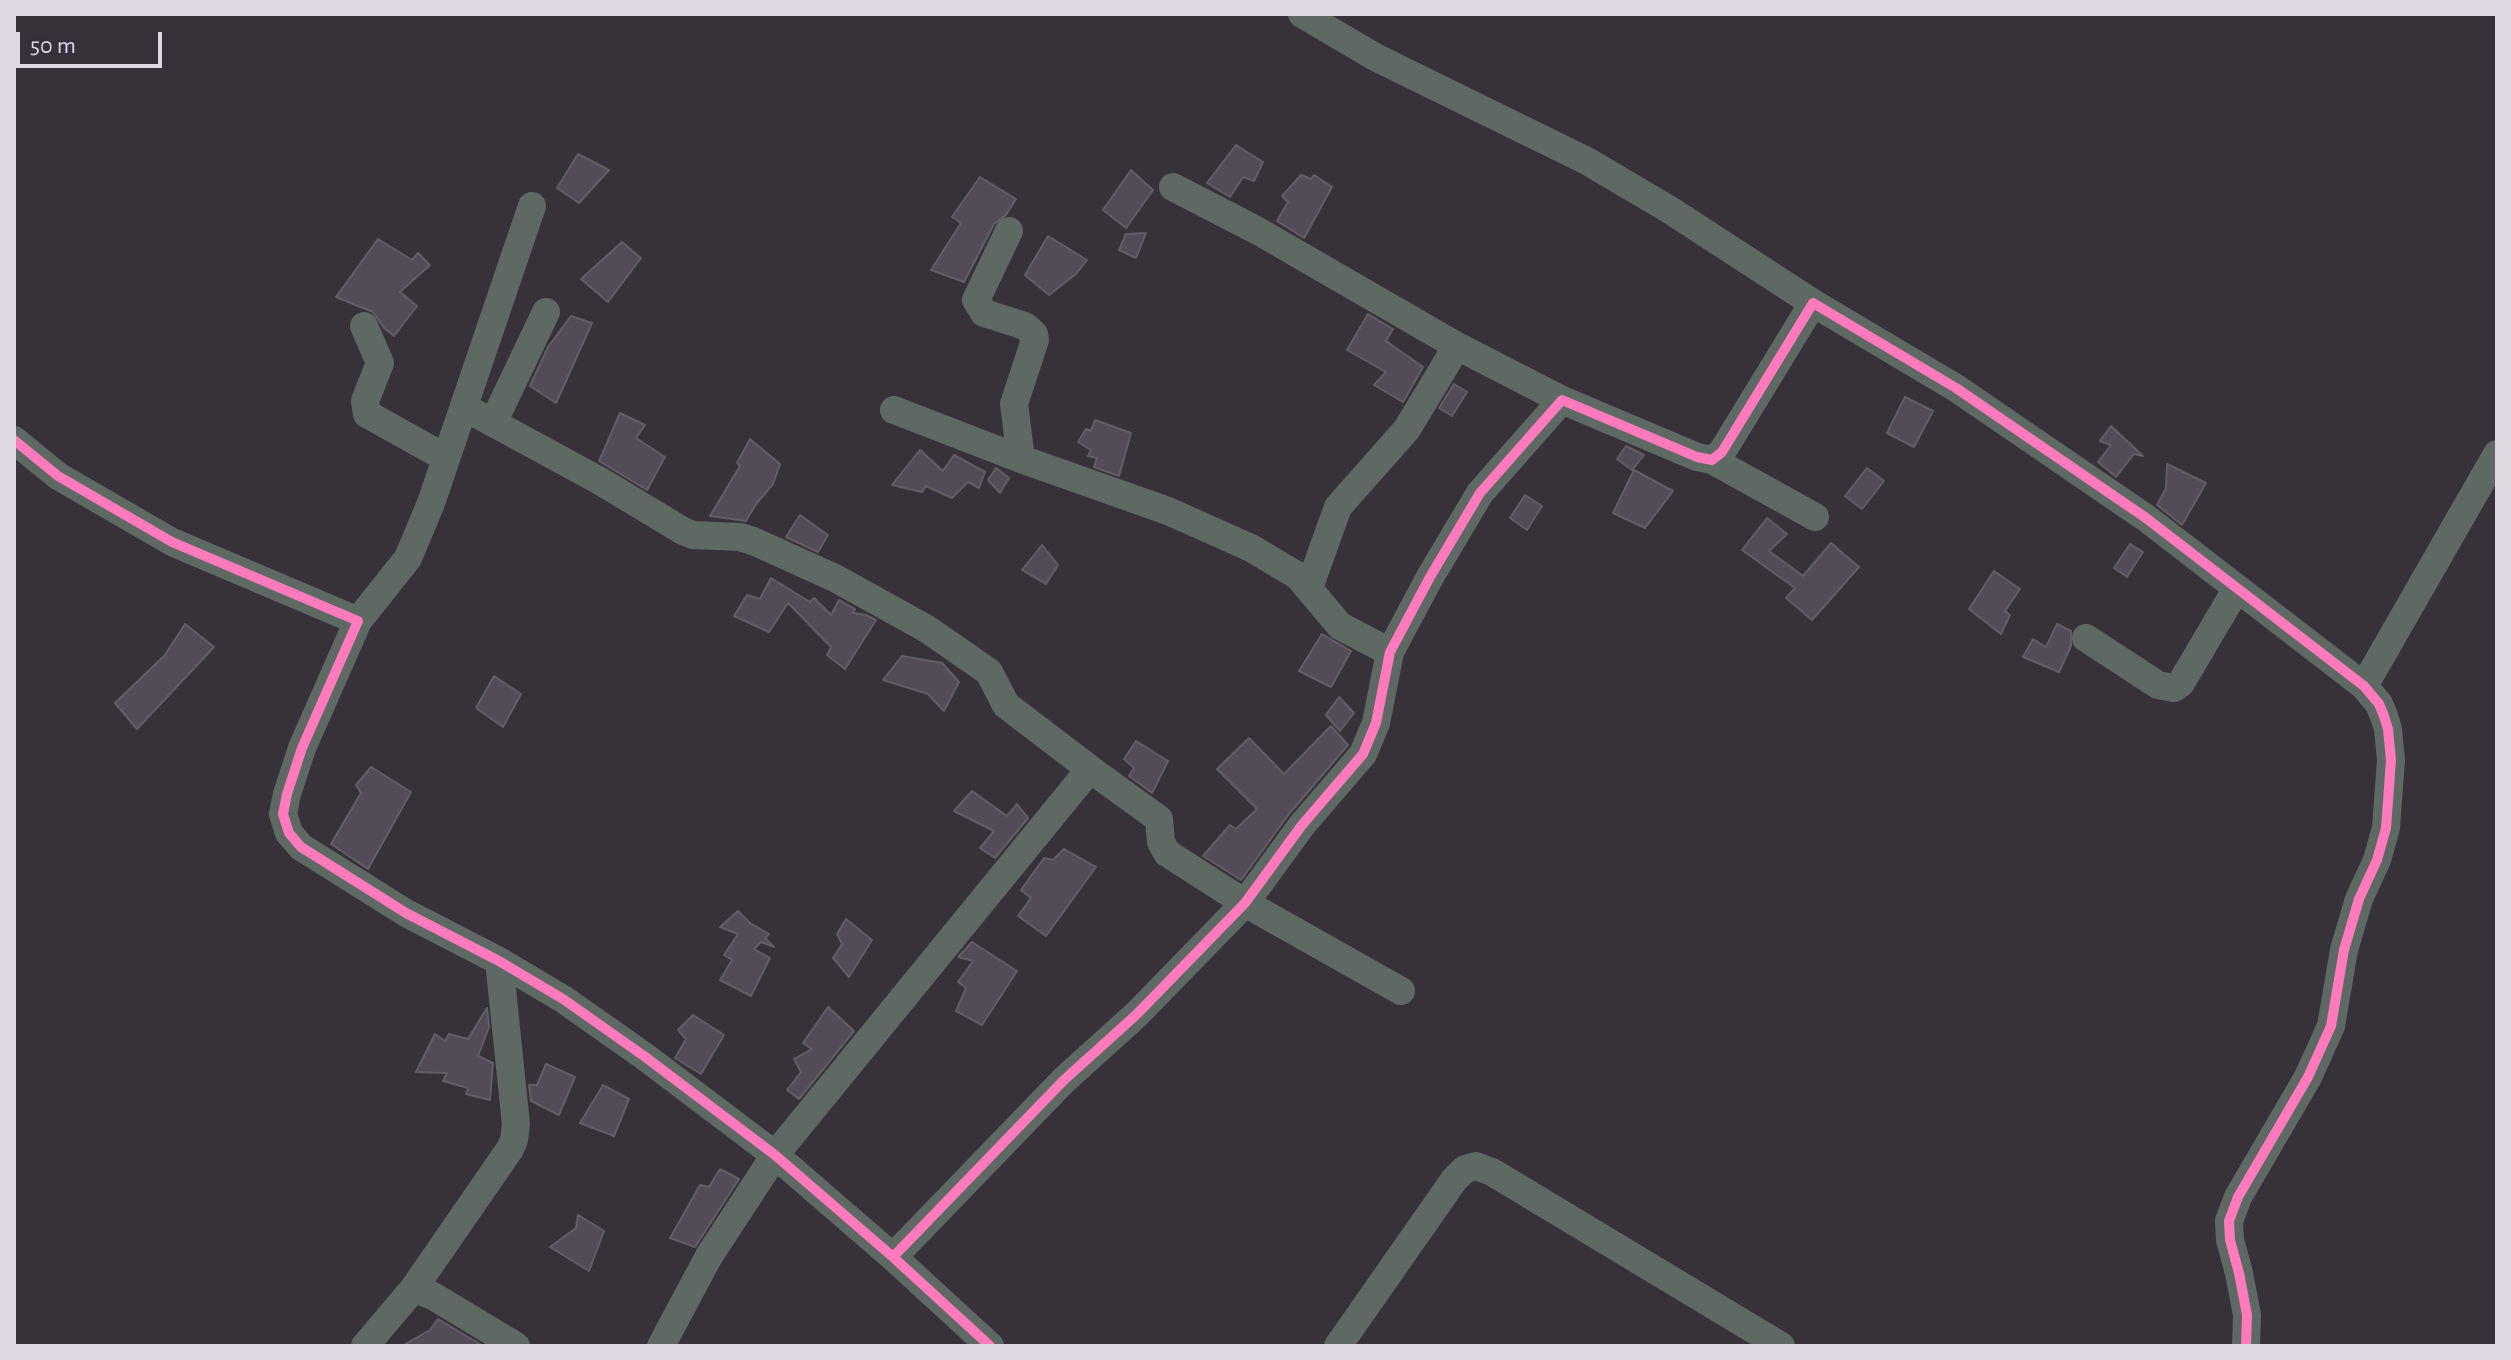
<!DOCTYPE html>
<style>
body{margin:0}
#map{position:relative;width:2511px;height:1360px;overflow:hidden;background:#37323a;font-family:"Alegreya Sans",sans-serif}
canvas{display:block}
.frame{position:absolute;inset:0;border:16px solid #ded8e2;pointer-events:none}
.scale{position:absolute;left:16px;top:32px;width:146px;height:36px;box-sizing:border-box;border:4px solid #ded8e2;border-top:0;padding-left:10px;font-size:24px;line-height:28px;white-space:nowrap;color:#ded8e2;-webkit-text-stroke:6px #382f3e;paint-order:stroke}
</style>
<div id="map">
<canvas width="2511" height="1360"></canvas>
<div class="frame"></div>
<div class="scale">50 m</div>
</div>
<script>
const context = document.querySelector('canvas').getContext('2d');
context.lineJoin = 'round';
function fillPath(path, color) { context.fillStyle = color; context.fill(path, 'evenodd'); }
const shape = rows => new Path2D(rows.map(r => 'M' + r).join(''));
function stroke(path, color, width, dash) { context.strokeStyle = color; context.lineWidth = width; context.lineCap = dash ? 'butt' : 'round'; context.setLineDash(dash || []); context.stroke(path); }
const building = shape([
 [1236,145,1263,162,1254,181,1243,177,1230,197,1207,183,1236,145],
 [578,154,609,170,579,203,557,188,578,154],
 [1131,170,1153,190,1126,228,1103,210,1131,170],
 [1301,175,1311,179,1314,175,1332,187,1304,238,1277,221,1288,202,1282,196,1301,175],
 [980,177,1016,199,1006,215,994,224,964,282,931,270,961,223,952,217,980,177],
 [1146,233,1136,258,1119,250,1126,234,1146,233],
 [1048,236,1087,260,1076,274,1049,295,1025,275,1048,236],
 [378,239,412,260,418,253,430,265,400,292,417,306,394,336,384,328,373,312,336,297,378,239],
 [622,242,641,258,608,302,581,279,622,242],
 [1368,314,1393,329,1386,341,1423,367,1403,402,1374,385,1386,372,1347,350,1368,314],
 [571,316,592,323,556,403,530,386,548,347,571,316],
 [1454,384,1467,392,1452,416,1439,408,1454,384],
 [1905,397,1933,411,1914,447,1887,433,1905,397],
 [620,413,645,425,636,438,665,457,647,490,599,461,620,413],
 [1095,420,1131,433,1119,476,1094,467,1097,458,1088,456,1091,450,1078,442,1086,429,1091,431,1095,420],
 [2111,426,2143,456,2134,454,2116,477,2098,462,2111,445,2100,441,2111,426],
 [750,439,780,464,773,484,756,504,746,521,710,516,740,466,737,463,750,439],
 [1626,446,1644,455,1632,470,1617,459,1626,446],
 [920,450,943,471,954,455,985,472,979,488,968,482,952,498,926,486,922,492,892,485,920,450],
 [2167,464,2206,483,2182,525,2157,505,2166,488,2167,464],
 [996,468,1009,478,1000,493,988,480,996,468],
 [1867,468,1884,481,1862,509,1845,496,1867,468],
 [1634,470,1673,491,1645,528,1613,513,1634,470],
 [1525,495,1542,506,1527,530,1510,518,1525,495],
 [800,515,828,535,818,552,786,537,800,515],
 [1767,518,1787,534,1769,551,1803,576,1831,543,1859,567,1812,620,1786,598,1795,588,1742,550,1767,518],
 [2130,544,2143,552,2127,577,2114,568,2130,544],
 [1042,545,1058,565,1046,584,1022,570,1042,545],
 [1994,571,2020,589,2005,611,2010,615,2001,634,1969,609,1994,571],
 [771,578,810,602,814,598,831,615,839,600,855,609,853,613,866,615,876,620,845,669,827,655,831,647,788,603,769,632,734,616,747,595,760,599,771,578],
 [185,624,214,647,137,729,115,703,165,655,185,624],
 [2057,624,2071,631,2071,646,2059,672,2023,657,2033,639,2046,647,2057,624],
 [1322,634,1351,651,1331,687,1299,671,1322,634],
 [902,656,942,663,959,682,944,711,928,694,883,680,902,656],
 [494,676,521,694,503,727,476,708,494,676],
 [1339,697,1354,713,1340,731,1326,715,1339,697],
 [1331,726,1348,745,1289,814,1241,880,1203,856,1230,825,1236,829,1257,809,1217,769,1249,738,1284,774,1331,726],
 [1136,741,1168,761,1152,793,1129,776,1134,768,1124,759,1136,741],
 [371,767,411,792,368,869,331,844,361,793,356,785,371,767],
 [972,791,1007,816,1017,804,1028,818,995,858,980,848,994,831,954,811,972,791],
 [1064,849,1096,867,1046,936,1018,916,1031,898,1021,890,1044,858,1053,860,1064,849],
 [738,911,750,923,769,934,765,938,774,947,761,942,754,949,770,958,751,996,720,980,732,960,724,955,738,934,720,927,738,911],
 [846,919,872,940,849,977,833,958,842,944,837,934,846,919],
 [972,942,1017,971,982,1025,956,1011,966,988,958,982,973,961,958,957,972,942],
 [828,1007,854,1031,799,1099,787,1090,801,1072,794,1059,812,1049,803,1043,828,1007],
 [487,1008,489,1027,478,1056,493,1063,490,1100,466,1094,468,1088,443,1081,447,1073,416,1072,435,1034,445,1041,449,1034,468,1039,487,1008],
 [693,1015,724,1035,701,1074,675,1058,686,1039,678,1030,693,1015],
 [546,1064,575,1077,559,1115,531,1101,529,1085,537,1085,546,1064],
 [603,1085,629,1099,614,1136,580,1123,603,1085],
 [720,1169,739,1179,695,1247,670,1238,700,1185,709,1187,720,1169],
 [578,1215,604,1231,589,1271,550,1247,576,1228,578,1215],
 [438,1319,483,1346,402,1346,430,1330,438,1319]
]);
fillPath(building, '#534b58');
stroke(building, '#625e64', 2);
stroke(shape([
 [1302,14,1375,57,1587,161,1670,210,1813,303],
 [1173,187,1258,231,1457,346,1562,400],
 [1009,231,976,300,984,313,1025,326,1034,334,1035,340,1014,404,1021,459],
 [364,326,380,363,365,401,367,414,446,458],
 [464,407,600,481,683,531,693,535,740,537,753,541,835,578,927,629,989,672,1006,705,1090,769],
 [894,410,1021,459,1168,511,1251,548,1298,576,1340,626,1390,652],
 [493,423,546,312],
 [14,440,58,476,172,542,358,621,302,748,287,794,283,814,289,833,301,847,406,913,499,961,563,999,644,1056,775,1155,893,1257,990,1346],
 [1712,460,1815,517],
 [1309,588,1338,507,1407,429,1457,346],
 [358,621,408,558,431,503,532,206],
 [2086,638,2158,685,2174,688,2181,683,2237,588],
 [2364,686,2497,454],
 [893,1257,1064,1080,1136,1015,1245,903,1302,825,1363,754,1376,723,1390,652,1430,577,1480,493,1562,400,1697,457,1712,460,1722,452,1813,303,1956,388,2146,518,2364,686,2379,704,2384,716,2388,729,2391,760,2386,828,2377,860,2359,899,2344,950,2331,1026,2308,1077,2238,1197,2229,1221,2230,1240,2239,1273,2247,1315,2246,1346],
 [414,1288,510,1149,514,1140,516,1124,499,961],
 [365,1346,414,1288,433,1296,516,1346],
 [661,1346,709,1256,775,1155,1090,769,1159,819,1161,842,1167,853,1245,903,1401,991],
 [1338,1346,1454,1180,1465,1169,1476,1166,1492,1172,1781,1346]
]), '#5f6964', 28);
stroke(shape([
 [14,440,58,476,172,542,358,621,302,748,287,794,283,814,289,833,301,847,406,913,499,961,563,999,644,1056,775,1155,893,1257,990,1346],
 [893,1257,1064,1080,1136,1015,1245,903,1302,825,1363,754,1376,723,1390,652,1430,577,1480,493,1562,400,1697,457,1712,460,1722,452,1813,303,1956,388,2146,518,2364,686,2379,704,2384,716,2388,729,2391,760,2386,828,2377,860,2359,899,2344,950,2331,1026,2308,1077,2238,1197,2229,1221,2230,1240,2239,1273,2247,1315,2246,1346]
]), '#fd7abc', 10);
</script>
